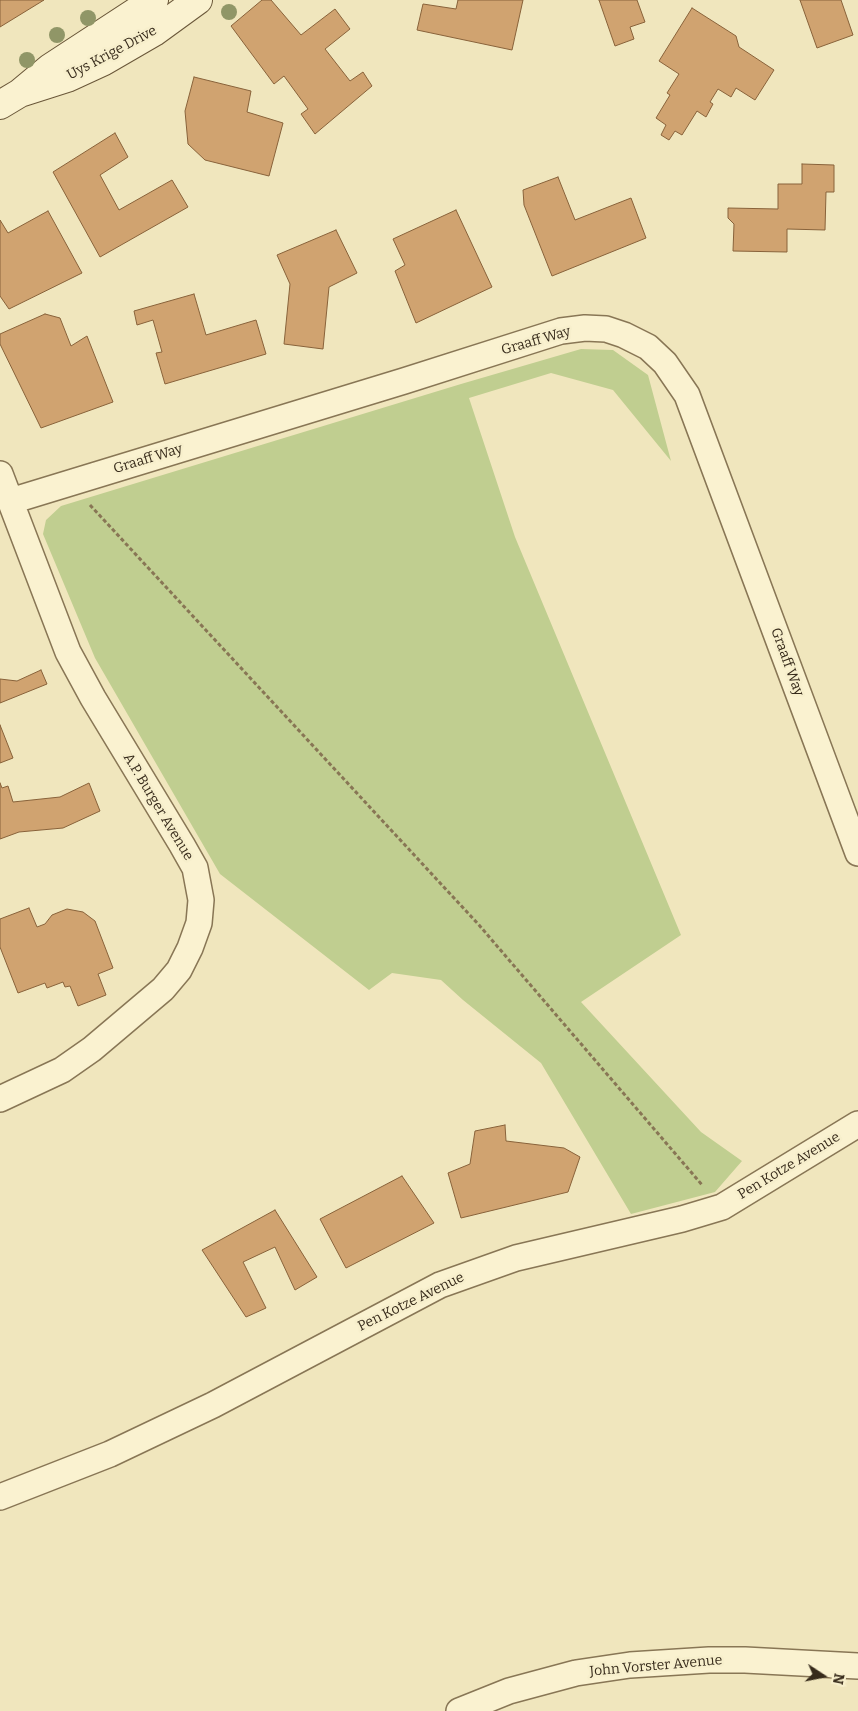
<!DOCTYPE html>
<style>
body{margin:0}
#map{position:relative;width:858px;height:1711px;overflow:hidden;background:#f0e6bd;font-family:Bitter,serif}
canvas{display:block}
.north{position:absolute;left:798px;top:1651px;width:50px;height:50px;-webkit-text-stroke:4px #f7efcc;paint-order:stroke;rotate:101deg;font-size:14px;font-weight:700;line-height:20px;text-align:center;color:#372b1b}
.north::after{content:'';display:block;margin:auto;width:18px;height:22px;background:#372b1b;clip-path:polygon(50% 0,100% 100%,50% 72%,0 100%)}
</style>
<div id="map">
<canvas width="858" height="1711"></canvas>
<div class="north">N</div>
</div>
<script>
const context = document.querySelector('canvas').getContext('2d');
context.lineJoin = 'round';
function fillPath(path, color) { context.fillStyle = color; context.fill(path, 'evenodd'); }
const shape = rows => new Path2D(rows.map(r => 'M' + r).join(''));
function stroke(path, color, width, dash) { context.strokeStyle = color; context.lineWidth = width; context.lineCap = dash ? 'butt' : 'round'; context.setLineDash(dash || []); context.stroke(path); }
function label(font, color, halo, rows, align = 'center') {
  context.font = font + ' Bitter,serif'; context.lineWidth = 5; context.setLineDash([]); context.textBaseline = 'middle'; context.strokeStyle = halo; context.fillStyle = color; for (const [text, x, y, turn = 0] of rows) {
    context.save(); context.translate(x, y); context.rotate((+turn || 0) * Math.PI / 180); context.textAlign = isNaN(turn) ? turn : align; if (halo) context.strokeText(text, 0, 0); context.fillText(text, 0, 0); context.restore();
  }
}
fillPath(shape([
 [581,349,613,350,648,375,671,461,613,390,551,373,469,398,515,537,681,935,581,1002,701,1132,742,1161,715,1192,631,1214,541,1063,463,1000,441,980,392,973,369,990,220,874,95,658,43,534,46,520,61,506,461,384]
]), '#c0ce90');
const building = shape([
 [0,0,44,0,0,27,0,0],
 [262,0,271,0,301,35,335,9,350,29,325,49,350,81,363,72,372,86,315,134,301,114,308,109,284,76,274,84,231,26,262,0],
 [458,0,523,0,512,50,417,30,423,4,456,9,458,0],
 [599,0,637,0,645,22,630,27,634,39,615,46,599,0],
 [800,0,841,0,853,35,817,48,800,0],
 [692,8,736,36,739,47,774,70,755,100,736,88,731,97,718,89,710,102,713,104,706,117,697,111,682,135,675,131,669,140,661,135,666,125,656,118,670,95,667,93,679,74,659,61,692,8],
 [194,77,251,91,247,112,283,123,269,176,205,160,188,144,185,111,194,77],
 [115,133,128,157,100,175,119,210,172,180,188,207,100,257,53,172,115,133],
 [802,164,834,165,834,192,826,192,825,230,787,229,787,252,733,251,734,224,728,218,728,208,778,209,778,184,802,184,802,164],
 [558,177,575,220,631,198,646,238,552,276,524,205,523,190,558,177],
 [456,210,492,287,416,323,395,271,405,265,393,239,456,210],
 [48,211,82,273,9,309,0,296,0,220,8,233,48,211],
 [336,230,357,273,329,287,323,349,284,344,290,284,277,255,336,230],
 [194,294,206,335,256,320,266,354,165,384,156,353,162,352,153,320,137,325,134,311,194,294],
 [45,314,60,318,71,346,87,336,113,402,41,428,0,344,0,334,45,314],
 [41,670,47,684,0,703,0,679,17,681,41,670],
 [0,725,13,758,0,763,0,725],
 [0,783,2,788,8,786,13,802,60,797,89,783,100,811,63,828,19,832,0,839,0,783],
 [29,908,37,927,45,924,52,915,67,909,83,912,95,921,113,968,98,974,106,995,78,1006,70,986,65,987,63,982,47,988,45,983,18,993,0,947,0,919,29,908],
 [505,1125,506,1141,564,1148,580,1157,568,1192,461,1218,448,1173,470,1164,475,1131,505,1125],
 [402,1176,434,1223,346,1268,320,1219,402,1176],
 [275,1210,317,1277,295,1290,275,1247,243,1262,266,1308,246,1317,202,1250,275,1210]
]);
fillPath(building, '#d0a370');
stroke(building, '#88623a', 1);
const street = shape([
 [0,474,68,652,93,698,182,845,195,868,201,900,199,923,190,948,179,970,163,989,92,1049,62,1070,0,1099],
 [11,501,404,381,561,331,585,328,606,329,624,335,648,347,665,363,687,395,858,853],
 [0,1497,110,1454,213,1405,440,1285,516,1258,682,1219,722,1207,858,1124],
 [459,1711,509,1691,576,1673,630,1665,709,1660,745,1660,858,1666]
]);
const secondary = shape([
 [20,93,67,78,104,61,154,32,198,0],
 [0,105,20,93,50,68,154,0]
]);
stroke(street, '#887655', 28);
stroke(secondary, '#6a5739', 30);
stroke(shape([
 [90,505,479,925,703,1186]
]), '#887655', 3, [4, 2.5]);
stroke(street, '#faf2d0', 25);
stroke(secondary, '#faf2d0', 28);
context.fillStyle = '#909667';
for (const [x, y] of [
 [229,12],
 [88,18],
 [57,35],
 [27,60]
]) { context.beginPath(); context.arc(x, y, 8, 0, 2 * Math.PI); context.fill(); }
label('14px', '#372b1b', '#f7efcc', [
 ["Uys Krige Drive",112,53,-28],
 ["Graaff Way",536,341,-16],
 ["Graaff Way",148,459,-17],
 ["Graaff Way",787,662,70],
 ["A.P. Burger Avenue",158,807,59],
 ["Pen Kotze Avenue",789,1166,-31],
 ["Pen Kotze Avenue",411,1302,-26],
 ["John Vorster Avenue",656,1666,-5]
]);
</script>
